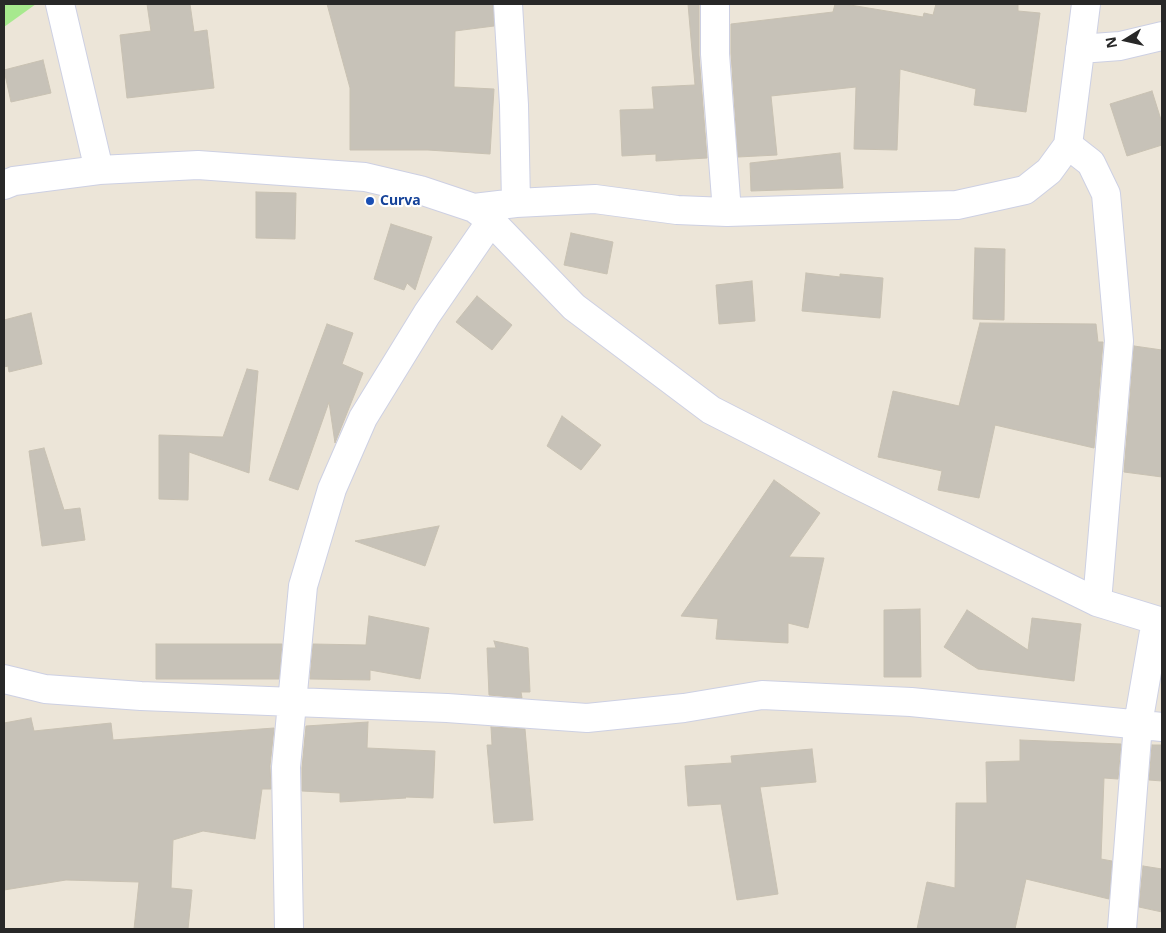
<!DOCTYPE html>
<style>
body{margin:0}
#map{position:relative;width:1166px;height:933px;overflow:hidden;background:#ece5d8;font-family:"Noto Sans",sans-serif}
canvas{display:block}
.frame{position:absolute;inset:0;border:5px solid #282828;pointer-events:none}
.north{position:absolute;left:1101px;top:15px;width:50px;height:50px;-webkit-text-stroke:4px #fff;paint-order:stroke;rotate:260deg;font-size:14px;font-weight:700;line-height:20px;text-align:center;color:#282828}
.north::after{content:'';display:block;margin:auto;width:18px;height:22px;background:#282828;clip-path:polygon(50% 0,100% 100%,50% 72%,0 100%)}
</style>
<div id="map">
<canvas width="1166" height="933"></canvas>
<div class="frame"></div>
<div class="north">N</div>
</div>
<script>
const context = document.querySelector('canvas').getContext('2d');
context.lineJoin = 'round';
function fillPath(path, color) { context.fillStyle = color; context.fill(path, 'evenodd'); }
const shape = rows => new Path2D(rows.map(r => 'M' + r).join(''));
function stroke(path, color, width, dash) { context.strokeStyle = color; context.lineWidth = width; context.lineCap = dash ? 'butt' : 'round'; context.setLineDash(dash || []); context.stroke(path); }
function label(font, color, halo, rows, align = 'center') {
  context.font = font + ' "Noto Sans",sans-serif'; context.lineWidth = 4.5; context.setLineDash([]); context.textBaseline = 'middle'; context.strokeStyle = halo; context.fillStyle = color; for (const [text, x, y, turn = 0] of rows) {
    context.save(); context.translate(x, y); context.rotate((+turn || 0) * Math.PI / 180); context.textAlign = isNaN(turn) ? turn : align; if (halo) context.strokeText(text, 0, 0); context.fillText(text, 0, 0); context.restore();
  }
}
fillPath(shape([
 [4,4,36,4,4,27]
]), '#a7e98e');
const building = shape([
 [147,4,190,4,194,32,207,30,214,88,127,98,120,35,151,31,147,4],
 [327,4,493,4,494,26,455,31,454,87,494,89,490,154,428,150,350,150,350,88,327,4],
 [688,4,699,4,699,55,707,158,656,161,656,154,622,156,620,110,654,109,652,87,695,85,688,4],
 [835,4,844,4,923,17,924,13,933,15,936,4,1018,4,1018,11,1040,13,1026,112,974,105,976,89,900,69,897,150,854,149,856,87,771,96,777,155,738,157,731,53,731,24,833,12,835,4],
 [43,60,51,93,11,102,4,70,43,60],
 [1152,91,1162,123,1162,145,1127,156,1110,104,1152,91],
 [840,153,843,188,751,191,750,163,840,153],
 [256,192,296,193,295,239,256,238,256,192],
 [391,224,432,237,415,290,407,283,404,290,374,279,391,224],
 [571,233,613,242,607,274,564,265,571,233],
 [975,248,1005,249,1004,320,973,319,975,248],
 [806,273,840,277,840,274,883,278,880,318,802,311,806,273],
 [752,281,755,321,719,324,716,285,752,281],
 [477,296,512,325,492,350,456,322,477,296],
 [31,313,42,364,9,372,8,366,4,367,4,320,31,313],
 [980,323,1096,324,1098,342,1103,342,1094,448,995,425,979,498,938,490,942,471,878,457,893,391,959,406,980,323],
 [327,324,353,333,342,364,363,373,335,443,329,402,298,490,269,480,327,324],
 [1134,346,1162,350,1162,477,1124,472,1134,346],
 [247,369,258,371,249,473,189,452,188,500,159,499,159,435,223,437,247,369],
 [562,416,601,445,581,470,547,446,562,416],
 [44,448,64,510,80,508,85,540,42,546,29,451,44,448],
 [774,480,820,513,789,557,824,558,808,628,788,623,788,643,716,639,718,619,681,616,774,480],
 [439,526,425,566,355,541,439,526],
 [920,609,921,677,884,677,884,610,920,609],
 [967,610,1028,650,1032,618,1081,624,1074,681,978,669,944,647,967,610],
 [369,616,429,628,420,679,370,670,370,680,310,679,313,644,366,645,369,616],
 [494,641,528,648,530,692,521,692,522,698,489,695,487,648,496,648,494,641],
 [156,644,282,644,279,679,156,679,156,644],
 [31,718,34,731,111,723,113,740,274,728,270,766,271,789,262,789,255,839,203,831,173,840,171,888,192,890,188,929,134,929,139,882,66,880,4,890,4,723,31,718],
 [368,722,367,748,435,751,433,798,405,797,406,798,340,802,340,793,302,791,302,768,306,726,368,722],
 [491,727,525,729,533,820,494,823,487,745,492,745,491,727],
 [1020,740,1121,744,1118,779,1104,778,1101,859,1112,861,1109,899,1026,879,1015,929,917,929,927,882,955,888,956,803,987,803,986,762,1020,761,1020,740],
 [1152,745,1162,745,1162,781,1149,780,1152,745],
 [812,749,816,782,760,787,778,894,737,900,721,804,688,806,685,766,732,763,731,756,812,749],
 [1143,866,1162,869,1162,912,1139,907,1143,866]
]);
fillPath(building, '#c7c2b8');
stroke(building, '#c8c1b2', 1);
const minor = shape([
 [60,4,99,170],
 [508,4,514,105,516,203],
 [715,4,715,54,727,212],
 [1086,4,1068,145,1091,163,1106,194,1119,341,1097,602],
 [1080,49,1120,46,1162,36],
 [4,185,14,181,99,170,198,165,365,177,420,190,474,208,491,221,574,307,711,410,852,482,1097,602,1162,622],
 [474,208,516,203,595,199,677,210,727,212,957,205,1025,190,1049,171,1068,145],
 [4,679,45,689,141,696,447,708,587,718,684,708,762,695,911,702,1162,727],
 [289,929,286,767,303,586,332,489,363,418,427,314,491,221],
 [1122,929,1138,724,1156,620]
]);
stroke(minor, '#cdd0e3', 30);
stroke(minor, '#fff', 28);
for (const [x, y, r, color] of [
 [370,201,5,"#1a4fb4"]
]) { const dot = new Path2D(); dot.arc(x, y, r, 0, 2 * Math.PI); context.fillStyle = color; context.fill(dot); stroke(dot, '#fff', 2); }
label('bold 14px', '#164399', '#fff', [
 ["Curva",380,201]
], 'left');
</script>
